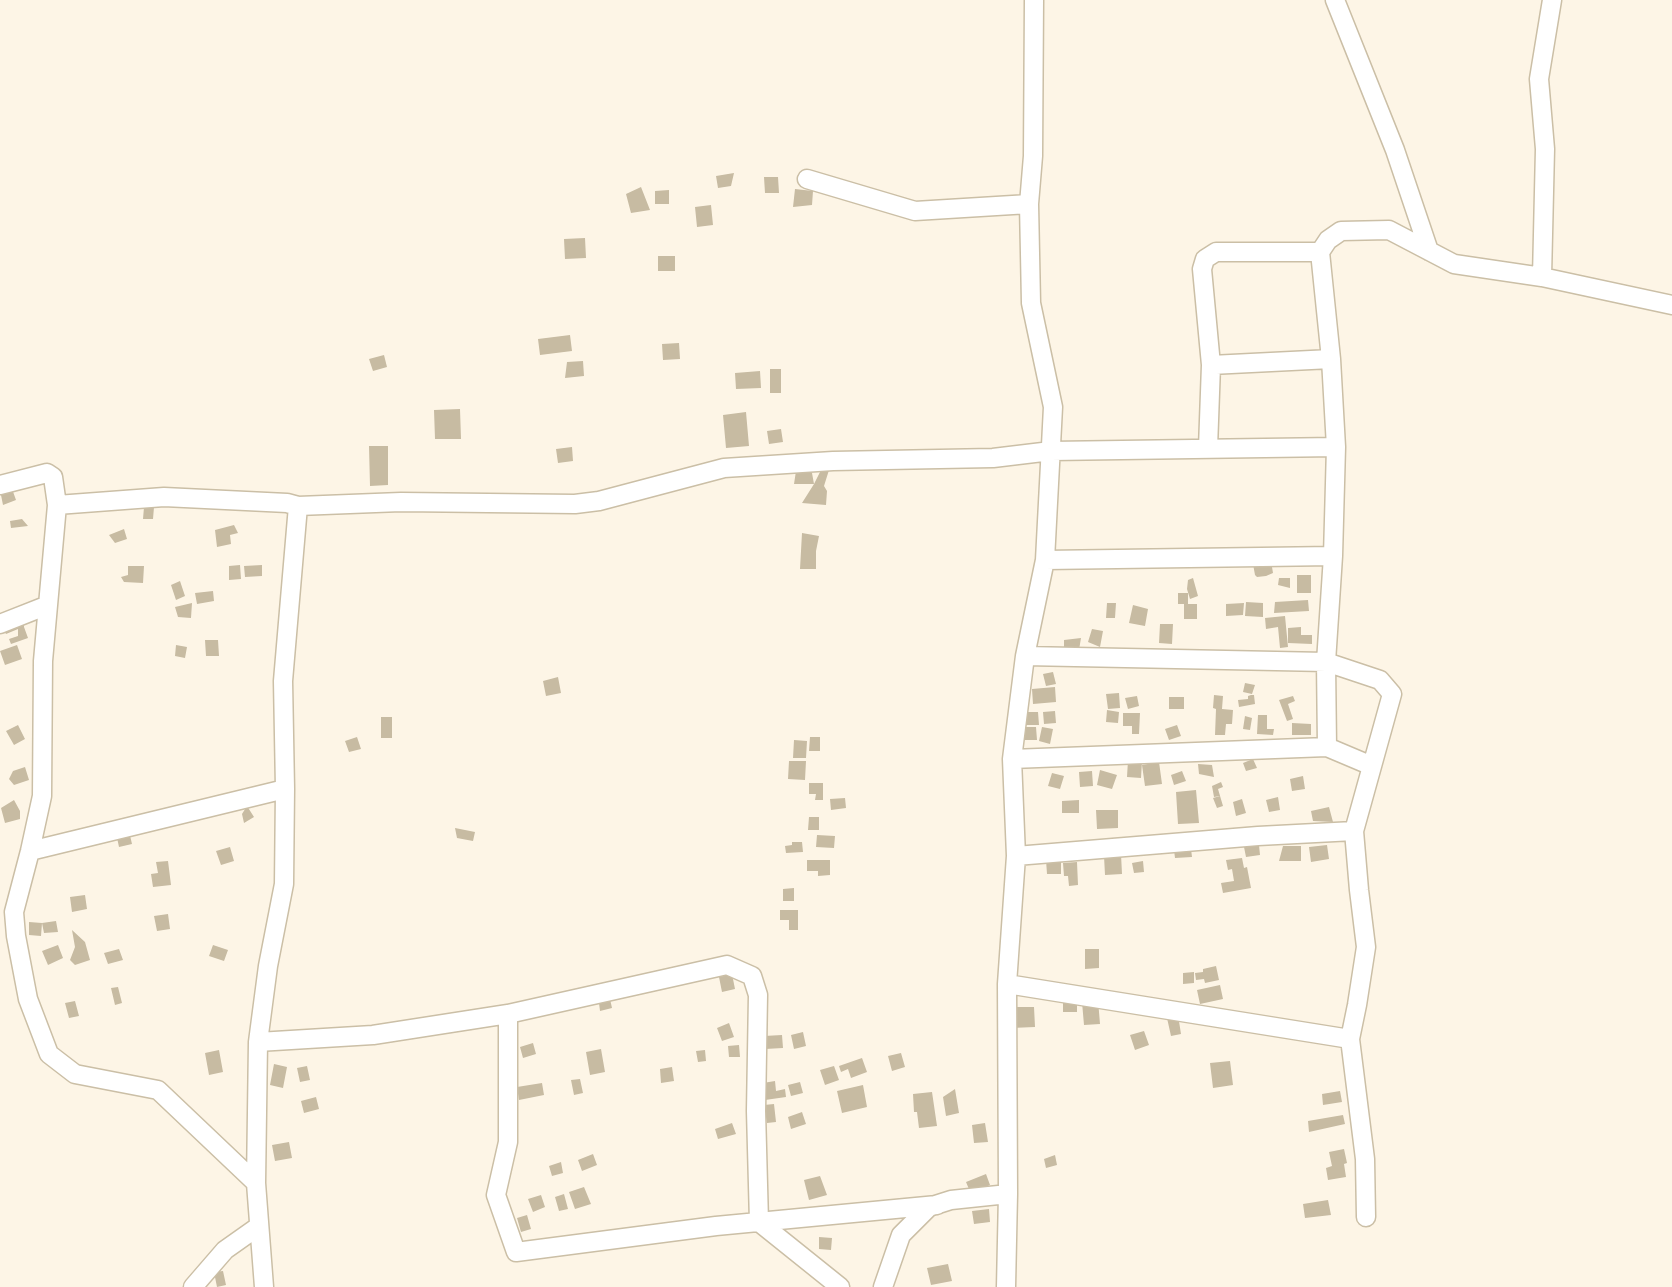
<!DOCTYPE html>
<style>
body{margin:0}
canvas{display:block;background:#fdf5e6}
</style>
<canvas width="1672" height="1287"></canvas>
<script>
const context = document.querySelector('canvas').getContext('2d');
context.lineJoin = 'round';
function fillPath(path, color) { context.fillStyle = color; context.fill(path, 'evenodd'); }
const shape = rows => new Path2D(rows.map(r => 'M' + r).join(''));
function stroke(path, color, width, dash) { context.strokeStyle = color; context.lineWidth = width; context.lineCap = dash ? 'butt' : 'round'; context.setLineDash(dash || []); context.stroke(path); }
fillPath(shape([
 [734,173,731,186,718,188,716,176],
 [764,177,778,177,779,193,765,193],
 [641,187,650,210,631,213,626,194],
 [795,189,813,191,812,205,793,207],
 [669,190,669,204,655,204,655,191],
 [711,205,713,225,697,227,695,207],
 [585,238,586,258,565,259,564,239],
 [658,256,675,256,675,271,658,271],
 [570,335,572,351,540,355,538,339],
 [679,343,680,359,663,360,662,344],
 [384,355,387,367,373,371,369,359],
 [583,361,584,376,565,378,567,362],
 [770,369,781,369,781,393,770,393],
 [760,371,761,388,736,389,735,373],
 [460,409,461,439,435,439,434,410],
 [746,412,749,446,726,448,723,415],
 [781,429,783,442,769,444,767,431],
 [369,446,388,446,388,485,370,486],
 [572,447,573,461,558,463,556,449],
 [821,470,829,470,824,486,827,491,826,505,802,503,814,484,794,484,796,471,812,473,814,484],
 [11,486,16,500,3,505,0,490],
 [144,507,154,507,153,519,143,519],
 [22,519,28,526,11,528,10,521],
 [234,525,238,533,230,535,231,544,217,547,215,530],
 [124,529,127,539,115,543,109,535],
 [802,533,819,536,816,551,816,569,800,569],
 [1271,561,1273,573,1266,576,1257,577,1255,575,1253,564],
 [240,565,241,579,229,580,229,566],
 [262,565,262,576,245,577,244,566],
 [128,566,144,566,143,583,124,582,121,577,128,575],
 [1297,575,1311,575,1311,593,1297,593],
 [1193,578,1198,596,1190,599,1187,589,1188,580],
 [1279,578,1290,578,1290,588,1278,585],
 [180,581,185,596,176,600,171,585],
 [213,591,214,601,197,604,195,593],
 [1178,593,1188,593,1188,604,1197,604,1197,619,1184,619,1184,604,1178,604],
 [1308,600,1309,611,1274,613,1275,602],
 [1246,602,1263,603,1263,617,1245,616],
 [192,603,191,618,178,617,175,607],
 [1107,603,1116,603,1115,618,1106,618],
 [1244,603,1243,615,1226,616,1226,604],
 [1133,605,1148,609,1145,626,1129,623],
 [24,614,24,627,28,638,11,644,9,639,18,636,18,629,6,634,2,627],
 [1285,616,1288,647,1280,648,1278,627,1266,629,1265,618],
 [1160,624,1173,624,1172,644,1159,643],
 [1301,627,1301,635,1312,635,1312,644,1288,643,1288,628],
 [1092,629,1103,631,1100,647,1088,642],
 [1081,638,1079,650,1064,650,1064,640],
 [205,640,218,640,219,656,206,656],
 [17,645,22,659,5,665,0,651],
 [176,645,187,647,185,658,175,656],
 [1053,672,1056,684,1046,686,1043,674],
 [558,677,561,693,546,696,543,681],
 [1245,683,1255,685,1252,694,1243,692],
 [1055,687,1056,702,1033,704,1032,689],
 [1119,693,1120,708,1108,709,1106,694],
 [1214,695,1223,696,1222,709,1233,710,1232,724,1226,724,1225,735,1215,735,1216,709,1213,708],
 [1251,695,1254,695,1255,704,1239,707,1238,700,1248,699,1248,696],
 [1137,696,1139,706,1128,709,1125,698],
 [1293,696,1295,701,1288,704,1293,719,1287,721,1279,700],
 [1169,697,1184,697,1184,709,1169,709],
 [1107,710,1119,712,1118,723,1106,722],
 [1055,711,1056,723,1044,724,1043,712],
 [1025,712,1038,712,1039,725,1024,725],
 [1123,713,1140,713,1139,734,1132,734,1132,726,1123,726],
 [1258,715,1267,715,1267,729,1274,729,1273,735,1257,734],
 [1245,716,1252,718,1250,730,1243,729],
 [381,717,392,717,392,738,381,738],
 [1292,723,1311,724,1311,735,1292,735],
 [18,725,25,739,14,745,6,731],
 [1177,725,1181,736,1169,740,1165,729],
 [1024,727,1036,727,1037,740,1025,740],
 [1042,727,1053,729,1050,744,1039,741],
 [357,737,361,749,349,752,345,741],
 [810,737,820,737,820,751,809,751],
 [794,740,807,741,806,758,793,758],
 [1253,759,1257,768,1246,771,1243,763],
 [1128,760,1142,761,1141,778,1127,777],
 [789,761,806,761,805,780,788,779],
 [1159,762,1162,784,1145,786,1142,765],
 [1198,764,1212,765,1214,777,1199,774],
 [25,767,29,780,14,785,9,779,13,771],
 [1100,770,1117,775,1112,789,1097,785],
 [1092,771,1093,786,1080,787,1079,772],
 [1182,771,1186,781,1174,785,1171,775],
 [1052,773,1064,776,1060,789,1048,786],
 [1303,776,1305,789,1292,791,1290,779],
 [1221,782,1223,787,1218,789,1223,806,1217,808,1213,798,1220,796,1214,797,1212,786],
 [809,783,823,783,823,800,815,800,816,794,809,794],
 [1196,790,1199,823,1178,824,1176,792],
 [1278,797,1280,810,1269,812,1266,800],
 [845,798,846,808,831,810,830,799],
 [1242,799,1246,813,1236,816,1233,802],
 [14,800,20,811,20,819,5,823,1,808],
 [1079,800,1079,813,1062,813,1062,801],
 [247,806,254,817,244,823,242,814],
 [1329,807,1333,822,1313,821,1311,811],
 [1096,810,1118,810,1118,828,1097,829],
 [809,817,819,817,819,830,808,830],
 [128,827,132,844,119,847,116,833],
 [455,828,475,832,473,841,457,838],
 [817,835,835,836,834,848,816,847],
 [792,842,802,842,803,852,786,853,785,846,792,845],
 [1259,845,1260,855,1246,857,1244,847],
 [1327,845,1329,859,1311,862,1309,847],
 [1283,846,1301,846,1301,861,1279,861],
 [230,847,234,861,221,865,216,851],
 [1191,849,1192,857,1175,858,1174,850],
 [1121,854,1122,874,1105,875,1104,856],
 [1242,858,1244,868,1247,867,1251,888,1223,893,1221,883,1234,881,1232,869,1228,870,1226,860],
 [807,860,830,860,830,875,818,876,818,871,807,871],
 [1046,860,1061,860,1061,874,1047,874],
 [168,861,171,885,153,887,151,874,158,873,156,862],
 [1143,861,1144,872,1134,873,1132,863],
 [1077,862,1078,885,1069,886,1068,876,1064,876,1063,863],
 [794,888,794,901,783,901,783,889],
 [85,895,87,909,72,912,70,897],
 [780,910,798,910,798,930,789,930,789,920,780,920],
 [168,914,170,929,157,931,154,916],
 [56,921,58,932,44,933,42,923],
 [29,922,42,923,41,936,29,935],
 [72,930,85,942,90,960,75,965,70,960,75,947],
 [58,945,63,958,48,965,42,951],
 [213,945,228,950,224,961,209,956],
 [119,949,123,960,108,964,104,953],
 [1085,949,1099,949,1099,968,1085,969],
 [1216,966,1219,980,1205,983,1204,979,1196,980,1195,973,1203,972,1203,969],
 [1194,972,1194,983,1183,984,1183,973],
 [732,974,735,989,722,992,719,977],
 [1220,985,1223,999,1200,1004,1197,990],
 [118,987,122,1003,115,1005,111,988],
 [610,999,612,1008,600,1011,599,1003],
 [1098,1000,1100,1024,1084,1025,1082,1002],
 [75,1001,79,1016,69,1018,65,1003],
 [1063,1002,1077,1002,1077,1012,1063,1012],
 [1011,1007,1034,1007,1035,1027,1011,1028],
 [1178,1015,1181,1034,1171,1036,1167,1018],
 [729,1023,734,1037,722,1041,717,1028],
 [1144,1031,1149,1045,1135,1050,1130,1035],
 [803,1032,806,1046,794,1049,791,1035],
 [782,1035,783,1048,765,1049,764,1036],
 [533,1043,536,1054,523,1058,520,1047],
 [739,1045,740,1057,729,1057,728,1046],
 [601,1049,605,1072,590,1075,586,1052],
 [219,1050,223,1072,209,1075,205,1053],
 [705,1050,706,1061,698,1062,696,1051],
 [901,1053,905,1067,892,1071,888,1056],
 [862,1058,867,1072,851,1078,848,1069,841,1072,839,1066],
 [1230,1061,1233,1085,1213,1088,1210,1063],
 [274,1064,287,1067,283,1088,270,1085],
 [307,1066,310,1080,300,1082,297,1068],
 [834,1066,839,1080,825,1085,820,1070],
 [672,1067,674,1081,661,1083,660,1069],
 [580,1079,583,1093,574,1095,571,1080],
 [775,1081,776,1091,785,1089,786,1097,765,1100,763,1083],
 [800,1082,803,1093,791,1096,788,1085],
 [542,1083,544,1095,519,1100,517,1087],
 [863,1085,867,1107,842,1113,837,1091],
 [955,1089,959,1113,946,1116,943,1097],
 [1340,1091,1342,1102,1323,1105,1322,1094],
 [932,1092,937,1126,919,1128,917,1112,914,1112,913,1094],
 [316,1097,319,1109,304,1113,301,1101],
 [774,1104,776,1122,767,1123,764,1105],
 [802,1112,806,1124,791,1129,788,1117],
 [1343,1115,1345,1124,1309,1132,1308,1121],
 [732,1123,736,1134,718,1139,715,1129],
 [985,1123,988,1142,974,1143,972,1125],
 [289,1142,292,1158,275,1161,272,1145],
 [1344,1149,1347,1163,1344,1164,1346,1177,1328,1180,1326,1168,1332,1166,1329,1152],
 [593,1154,597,1165,582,1171,578,1160],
 [1055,1155,1057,1165,1046,1168,1044,1159],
 [561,1162,563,1173,552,1176,549,1166],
 [986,1174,990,1185,971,1194,966,1182],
 [820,1176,827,1195,809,1200,804,1180],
 [584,1187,591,1204,575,1209,569,1192],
 [564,1194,568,1209,559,1211,555,1197],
 [541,1195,545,1207,533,1212,528,1199],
 [1328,1200,1331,1215,1305,1218,1303,1204],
 [989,1209,990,1222,974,1224,972,1211],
 [527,1215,531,1229,521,1232,517,1218],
 [819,1237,832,1238,831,1250,819,1249],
 [948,1264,952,1281,931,1285,927,1268],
 [223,1271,226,1285,217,1287,214,1272]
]), '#c7bba2');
const minor = shape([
 [1335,0,1395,150,1429,251],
 [807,179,915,211,1029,204],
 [1320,252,1331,359,1336,447,1333,556,1326,662,1327,747],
 [1542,277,1545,149,1539,79,1552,0],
 [1211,365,1331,359],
 [1208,448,1211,365,1202,269,1205,259,1216,252,1320,252,1328,240,1341,231,1389,230,1454,264,1542,277,1672,305],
 [0,485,47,473,53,477,57,505,43,661,42,796,30,851,14,912,16,936,28,999,49,1054,75,1074,158,1090,256,1183],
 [57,505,164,497,287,503,298,506,401,502,575,504,599,501,724,468,833,461,993,458,1051,451,1336,447],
 [1045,560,1333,556],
 [0,624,48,605],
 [1025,656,1326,662,1380,680,1392,694,1354,831,1359,890,1366,947,1357,1005,1350,1039,1365,1159,1366,1217],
 [1012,759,1327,747,1372,766],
 [30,851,285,789],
 [1016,856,1258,836,1354,831],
 [1007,984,1350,1039],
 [508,1014,508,1142,496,1195,516,1252,716,1226,937,1205],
 [258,1042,373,1035,508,1014,727,965,752,976,758,995,756,1111,759,1222,840,1287],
 [193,1287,225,1250,259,1226],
 [264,1287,256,1183,258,1042,268,966,284,884,285,789,283,681,298,506],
 [883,1287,901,1235,929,1207,951,1200,1008,1194],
 [1006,1287,1008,1194,1007,984,1016,856,1012,759,1025,656,1045,560,1053,407,1031,303,1029,204,1033,156,1034,0]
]);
stroke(minor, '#cbbfa6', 21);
stroke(minor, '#fff', 18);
</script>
